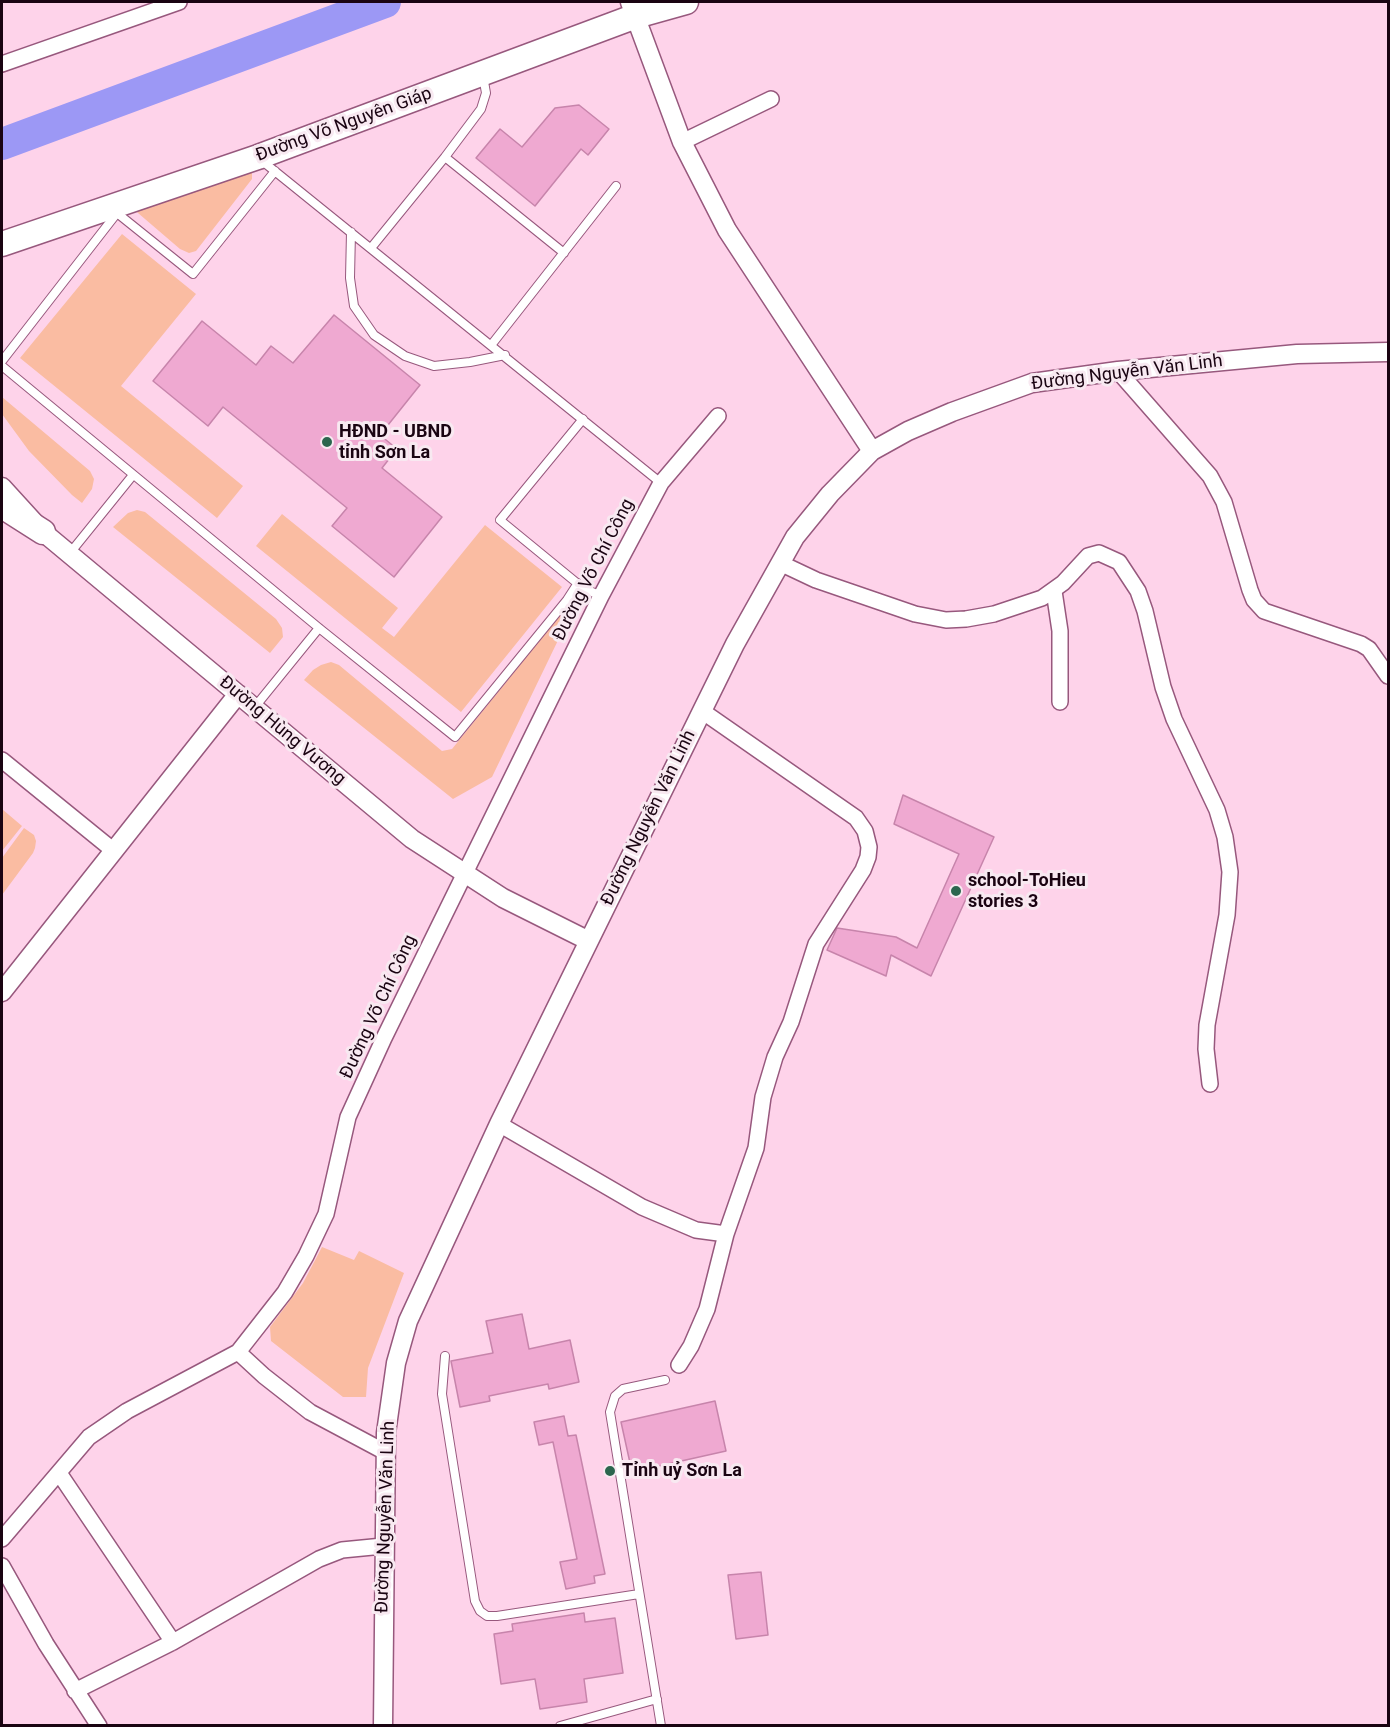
<!DOCTYPE html>
<meta charset="utf-8">
<style>
body{margin:0}
#map{position:relative;width:1390px;height:1727px;overflow:hidden;background:#fed3ea;font-family:Roboto,sans-serif}
canvas{display:block}
.frame{position:absolute;inset:0;border:3px solid #1a0412;pointer-events:none}
</style>
<div id="map">
<canvas width="1390" height="1727"></canvas>
<div class="frame"></div>
</div>
<script>
const context = document.querySelector('canvas').getContext('2d');
context.lineJoin = 'round';
function fillPath(path, color) { context.fillStyle = color; context.fill(path, 'evenodd'); }
const shape = rows => new Path2D(rows.map(r => 'M' + r).join(''));
function stroke(path, color, width, dash) { context.strokeStyle = color; context.lineWidth = width; context.lineCap = dash ? 'butt' : 'round'; context.setLineDash(dash || []); context.stroke(path); }
function label(font, color, halo, rows, align = 'center') {
  context.font = font + ' Roboto,sans-serif'; context.lineWidth = 6; context.setLineDash([]); context.textBaseline = 'middle'; context.strokeStyle = halo; context.fillStyle = color; for (const [text, x, y, turn = 0] of rows) {
    context.save(); context.translate(x, y); context.rotate((+turn || 0) * Math.PI / 180); context.textAlign = isNaN(turn) ? turn : align; if (halo) context.strokeText(text, 0, 0); context.fillText(text, 0, 0); context.restore();
  }
}
fillPath(shape([
 [252,172,252,179,196,251,189,253,180,249,131,207],
 [122,234,196,294,121,386,243,486,217,518,20,358],
 [2,397,90,471,94,479,92,489,82,503,72,495,29,451,2,414],
 [137,510,145,512,276,619,282,628,283,637,270,653,113,527,128,513],
 [282,514,398,608,382,628,394,637,485,525,562,587,461,712,256,546],
 [577,601,492,777,453,799,304,680,313,670,321,665,331,662,339,665,442,751,452,749,571,602],
 [2,809,22,826,2,851],
 [24,828,34,835,36,841,35,848,33,853,2,895,2,858],
 [322,1247,354,1260,359,1251,404,1273,368,1368,366,1397,343,1397,271,1341,270,1327,303,1283]
]), '#fabca2');
stroke(shape([
 [2,144,385,2]
]), '#9c98f5', 32);
const building = shape([
 [579,105,609,129,588,155,581,149,535,206,476,158,500,129,522,147,555,108,579,105],
 [334,315,420,385,380,435,397,449,382,468,442,517,394,577,332,526,347,508,223,407,208,426,153,381,202,321,256,365,271,346,293,363,334,315],
 [903,795,994,837,931,976,891,955,886,976,827,950,837,928,896,937,917,948,959,854,894,824,903,795],
 [522,1314,529,1349,570,1340,579,1382,549,1389,548,1384,489,1396,490,1401,460,1407,451,1361,493,1353,486,1321,522,1314],
 [715,1401,726,1451,632,1472,621,1422,715,1401],
 [564,1416,568,1436,576,1435,605,1574,594,1576,595,1583,566,1589,560,1562,577,1559,553,1442,539,1445,534,1422,564,1416],
 [761,1572,768,1635,736,1639,728,1575,761,1572],
 [584,1613,585,1622,615,1618,623,1673,584,1679,587,1702,540,1709,535,1679,501,1684,494,1634,513,1631,512,1624,584,1613]
]);
fillPath(building, '#efa9d1');
stroke(building, '#c784ab', 1.5);
const service = shape([
 [445,157,564,253],
 [261,160,661,483],
 [351,232,350,278,354,306,374,335,405,356,434,366,470,362,505,355],
 [371,248,445,157,481,109,486,93,483,76],
 [492,344,616,186],
 [2,361,117,213,193,274,275,171],
 [2,366,319,628,455,737,567,600,578,583],
 [583,419,500,520,583,588,601,596],
 [70,553,133,475],
 [254,708,319,628],
 [445,1356,442,1394,475,1601,480,1611,487,1616,497,1616,639,1594],
 [560,1726,657,1699],
 [661,1726,610,1412,615,1396,623,1389,665,1380]
]);
const minor = shape([
 [2,64,179,2],
 [682,142,771,99],
 [1118,371,1210,476,1224,502,1250,590,1254,600,1264,611,1361,644,1369,649,1388,676],
 [780,563,816,580,915,614,946,620,966,619,994,614,1042,598,1063,583,1088,556,1099,553,1119,562,1138,591,1145,611,1163,687,1174,719,1217,810,1225,837,1230,872,1227,915,1207,1025,1206,1049,1210,1084],
 [1054,591,1060,631,1060,702],
 [2,760,114,851],
 [499,1124,642,1207,696,1230,726,1234],
 [238,1352,264,1376,310,1412,385,1452],
 [679,1365,691,1346,707,1309,726,1234,756,1148,763,1097,775,1057,791,1022,816,944,863,870,868,857,869,847,865,831,856,818,702,711],
 [59,1473,173,1642],
 [2,1539,89,1437,127,1411,238,1352,285,1292,306,1256,326,1214,348,1117,384,1038,601,596,661,483,718,416],
 [2,1566,46,1644,99,1726],
 [75,1691,173,1642,319,1559,342,1550,383,1546]
]);
const tertiary = shape([
 [630,2,682,142,727,230,872,451],
 [2,487,43,532,412,839,503,898,589,941],
 [2,992,238,694],
 [383,1726,386,1433,396,1363,408,1321,499,1124,702,711,735,644,795,537,830,494,872,451,908,431,952,412,1032,383,1118,371,1297,354,1388,352]
]);
const primary = shape([
 [2,244,258,157,636,16,686,2],
 [2,506,43,532]
]);
stroke(service, '#97587d', 10);
stroke(minor, '#97587d', 18);
stroke(tertiary, '#97587d', 21);
stroke(primary, '#97587d', 27);
stroke(service, '#fff', 8);
stroke(minor, '#fff', 15);
stroke(tertiary, '#fff', 18);
stroke(primary, '#fff', 24);
for (const [x, y, r, color] of [
 [327,442,6,"#2c664e"],
 [956,891,6,"#2c664e"],
 [610,1471,6,"#2c664e"]
]) { const dot = new Path2D(); dot.arc(x, y, r, 0, 2 * Math.PI); context.fillStyle = color; context.fill(dot); stroke(dot, '#f8e9f1', 2); }
label('18px', '#1a0412', '#f8e9f1', [
 ["Đường Võ Nguyên Giáp",344,125,-20],
 ["Đường Nguyễn Văn Linh",1127,373,-7],
 ["Đường Võ Chí Công",594,570,-63],
 ["Đường Hùng Vương",282,731,40],
 ["Đường Nguyễn Văn Linh",649,818,-64],
 ["Đường Võ Chí Công",379,1007,-65],
 ["Đường Nguyễn Văn Linh",386,1517,-88]
]);
label('bold 18px', '#1a0412', '#f8e9f1', [
 ["HĐND - UBND",339,432],
 ["tỉnh Sơn La",339,453],
 ["school-ToHieu",968,881],
 ["stories 3",968,902],
 ["Tỉnh uỷ Sơn La",622,1471]
], 'left');
</script>
